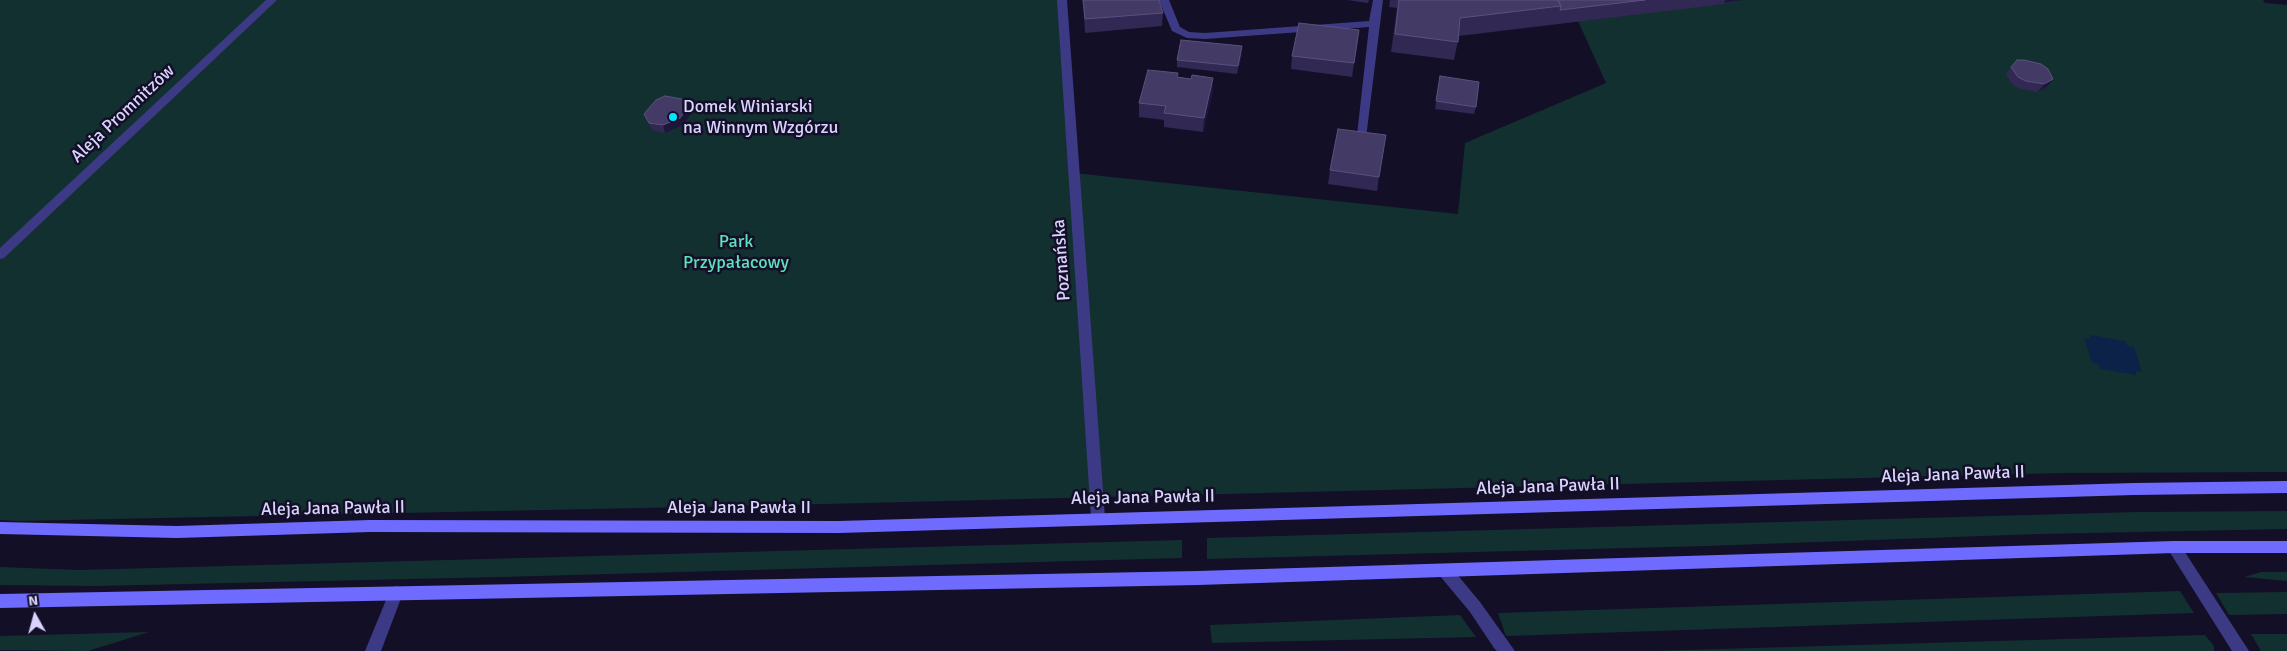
<!DOCTYPE html>
<meta charset="utf-8">
<style>
body{margin:0}
#map{position:relative;width:2287px;height:651px;overflow:hidden;background:#130f26;font-family:Signika,sans-serif}
canvas{display:block}
.north{position:absolute;left:10px;top:591px;width:50px;height:50px;-webkit-text-stroke:4px #130f26;paint-order:stroke;rotate:353deg;font-size:14px;font-weight:700;line-height:20px;text-align:center;color:#d9d4ff}
.north::after{content:'';display:block;margin:auto;width:18px;height:22px;background:#d9d4ff;clip-path:polygon(50% 0,100% 100%,50% 72%,0 100%)}
</style>
<div id="map">
<canvas width="2287" height="651"></canvas>
<div class="north">N</div>
</div>
<script>
const context = document.querySelector('canvas').getContext('2d');
context.lineJoin = 'round';
function fillPath(path, color) { context.fillStyle = color; context.fill(path, 'evenodd'); }
const shape = rows => new Path2D(rows.map(r => 'M' + r).join(''));
function stroke(path, color, width, dash) { context.strokeStyle = color; context.lineWidth = width; context.lineCap = dash ? 'butt' : 'round'; context.setLineDash(dash || []); context.stroke(path); }
function label(font, color, halo, rows, align = 'center') {
  context.font = font + ' Signika,sans-serif'; context.lineWidth = 5; context.setLineDash([]); context.textBaseline = 'middle'; context.strokeStyle = halo; context.fillStyle = color; for (const [text, x, y, turn = 0] of rows) {
    context.save(); context.translate(x, y); context.rotate((+turn || 0) * Math.PI / 180); context.textAlign = isNaN(turn) ? turn : align; if (halo) context.strokeText(text, 0, 0); context.fillText(text, 0, 0); context.restore();
  }
}
fillPath(shape([
 [0,0,1061,0,1074,173,1458,214,1465,143,1606,83,1578,21,1743,0,2263,0,2265,3,2287,5,2287,472,2063,473,785,505,18,521,0,520],
 [2287,511,2287,529,2039,534,1706,546,1207,559,1207,538,2136,512],
 [1182,540,1182,558,501,577,95,586,0,585,0,567,79,570],
 [2261,572,2287,572,2287,581,2244,577],
 [2180,591,2194,613,1506,636,1498,613],
 [2287,592,2287,614,2229,615,2216,593],
 [1460,615,1476,637,1212,643,1210,625],
 [149,632,88,651,0,650,0,636],
 [2251,634,2287,634,2287,651,2261,651],
 [2205,635,2214,646,2214,651,1650,651]
]), '#12302f');
fillPath(shape([
 [2090,335,2126,341,2127,346,2134,347,2142,372,2136,371,2136,375,2100,369,2099,364,2092,363,2084,338,2091,339]
]), '#0c2248');
fillPath(shape([
 [1159,0,1169,0,1180,27,1189,32,1205,33,1369,21,1373,0,1383,0,1366,138,1358,138,1357,135,1369,27,1205,39,1187,38,1172,31,1159,0],
 [2174,541,2179,543,2249,651,2232,651,2169,551,2167,547,2169,543,2174,541],
 [1445,565,1450,566,1480,602,1515,651,1497,651,1494,648,1470,612,1440,576,1438,571,1440,566,1445,565],
 [396,586,401,588,403,593,381,651,365,651,391,588,396,586]
]), '#3d3a85');
fillPath(shape([
 [266,0,277,0,4,258,0,259,0,248,266,0],
 [1057,0,1067,0,1105,518,1103,522,1098,524,1093,522,1091,518,1057,0]
]), '#3d3a85');
fillPath(shape([
 [2287,481,2287,493,2134,495,839,533,370,532,177,538,0,534,0,522,177,526,370,520,839,521,2134,483,2287,481],
 [2174,541,2287,541,2287,553,2174,553,1198,585,0,608,0,594,1198,571,2174,541]
]), '#6f6bff');
fillPath(shape([
 [1083,0,1163,13,1162,26,1085,33],
 [1347,0,1369,0,1368,3],
 [1390,0,1741,0,1724,4,1459,36,1454,60,1391,52,1397,8,1389,7],
 [1359,30,1352,77,1291,69,1292,56],
 [1242,54,1237,74,1177,67,1177,60],
 [2011,67,2053,79,2048,86,2038,92,2021,89,2013,85,2006,75],
 [1178,73,1177,77,1213,91,1203,132,1164,127,1164,120,1139,117,1139,103],
 [1440,76,1476,107,1474,114,1435,109],
 [689,106,691,114,683,125,665,133,652,130,644,114],
 [1330,170,1379,177,1377,191,1328,184]
]), '#312854');
fillPath(shape([
 [1725,0,1741,0,1724,3],
 [1242,46,1242,54,1237,74,1238,66],
 [1213,78,1213,91,1203,132,1204,118],
 [2053,79,2048,86,2038,92,2044,84],
 [689,106,691,114,683,125,665,133,663,125]
]), '#1d163a');
const building = shape([
 [1083,0,1159,0,1163,13,1085,19,1083,0],
 [1399,0,1558,0,1561,6,1460,18,1458,42,1395,34,1399,0],
 [1558,0,1645,0,1560,10,1561,6,1558,0],
 [1299,23,1359,30,1354,63,1292,56,1299,23],
 [1181,40,1242,46,1238,66,1177,60,1181,40],
 [2017,60,2024,60,2041,64,2048,69,2053,79,2044,84,2026,81,2018,77,2011,67,2017,60],
 [1148,70,1178,73,1177,77,1191,79,1192,75,1213,78,1204,118,1164,113,1166,106,1139,103,1148,70],
 [1440,76,1479,82,1476,107,1436,101,1440,76],
 [665,96,682,99,689,106,680,118,663,125,649,123,644,114,656,100,665,96],
 [1338,129,1386,135,1379,177,1330,170,1338,129]
]);
fillPath(building, '#433a66');
stroke(building, '#5a527e', 1);
for (const [x, y, r, color] of [
 [673,117,5,"#00e5ff"]
]) { const dot = new Path2D(); dot.arc(x, y, r, 0, 2 * Math.PI); context.fillStyle = color; context.fill(dot); stroke(dot, '#130f26', 2); }
label('18px', '#d9d4ff', '#130f26', [
 ["Domek Winiarski",683,107],
 ["na Winnym Wzgórzu",683,128]
], 'left');
label('18px', '#d9d4ff', '#130f26', [
 ["Aleja Promnitzów",123,114,-43],
 ["Poznańska",1062,260,-94],
 ["Aleja Jana Pawła II",1953,475,-2],
 ["Aleja Jana Pawła II",1548,487,-2],
 ["Aleja Jana Pawła II",1143,498,-1],
 ["Aleja Jana Pawła II",739,508],
 ["Aleja Jana Pawła II",333,509,-1]
]);
label('18px', '#5fe0c0', '#130f26', [
 ["Park",736,242],
 ["Przypałacowy",736,263]
]);
</script>
